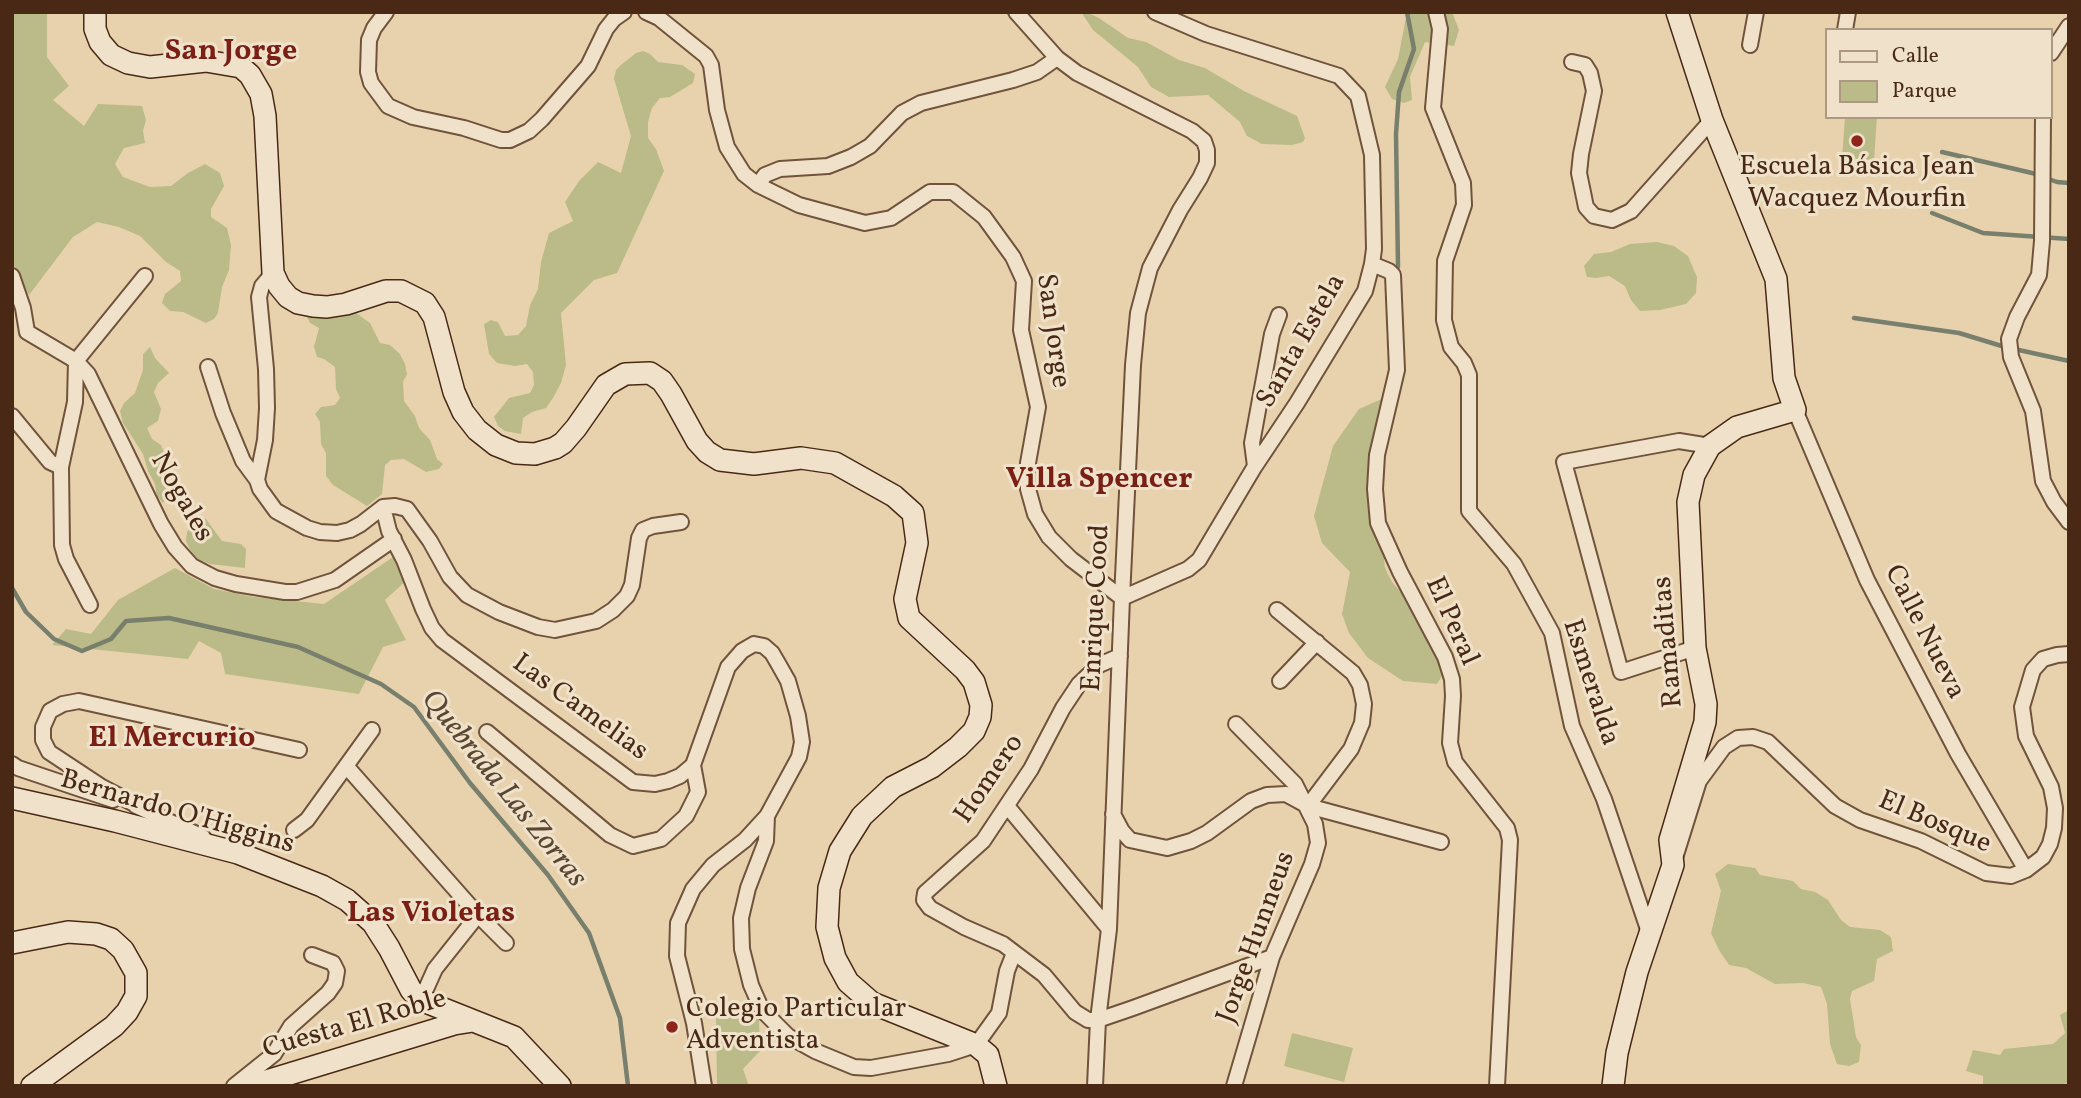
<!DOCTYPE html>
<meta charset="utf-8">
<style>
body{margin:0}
#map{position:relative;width:2081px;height:1098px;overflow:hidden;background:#e8d2ae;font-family:Vollkorn,serif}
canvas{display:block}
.frame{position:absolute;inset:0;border:14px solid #492916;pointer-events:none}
.legend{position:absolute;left:1825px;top:28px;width:228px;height:91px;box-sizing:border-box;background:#f0e2ca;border:2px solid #ad9882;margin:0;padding:9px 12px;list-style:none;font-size:21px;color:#492916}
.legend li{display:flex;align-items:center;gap:14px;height:35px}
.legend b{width:35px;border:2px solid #ad9882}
</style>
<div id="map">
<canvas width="2081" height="1098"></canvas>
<div class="frame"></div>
<ul class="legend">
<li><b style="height:9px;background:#f0e2ca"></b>Calle</li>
<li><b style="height:19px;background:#babb88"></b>Parque</li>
</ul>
</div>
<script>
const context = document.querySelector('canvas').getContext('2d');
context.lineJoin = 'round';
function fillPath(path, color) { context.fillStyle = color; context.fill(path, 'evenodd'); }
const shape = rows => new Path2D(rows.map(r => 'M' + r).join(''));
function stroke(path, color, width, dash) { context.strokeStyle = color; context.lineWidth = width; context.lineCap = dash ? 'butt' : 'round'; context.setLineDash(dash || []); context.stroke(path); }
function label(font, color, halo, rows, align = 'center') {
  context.font = font + ' Vollkorn,serif'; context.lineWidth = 6; context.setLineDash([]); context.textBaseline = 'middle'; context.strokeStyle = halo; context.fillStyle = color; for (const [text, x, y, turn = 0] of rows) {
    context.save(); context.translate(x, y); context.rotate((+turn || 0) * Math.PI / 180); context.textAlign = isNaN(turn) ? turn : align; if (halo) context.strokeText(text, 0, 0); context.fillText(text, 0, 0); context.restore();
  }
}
fillPath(shape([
 [12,12,47,12,47,57,69,86,53,100,84,126,98,104,142,106,146,120,143,131,145,143,124,148,115,164,123,177,150,187,171,186,188,173,205,164,220,173,224,186,211,209,211,217,227,228,231,245,229,270,222,287,218,313,214,319,206,323,183,312,170,311,162,303,165,294,181,281,180,271,166,262,140,236,119,227,97,222,73,237,29,295,12,262],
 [1081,12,1086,12,1099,18,1128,38,1146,42,1179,60,1205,68,1244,91,1297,116,1305,138,1303,142,1292,145,1262,144,1247,136,1240,122,1208,95,1169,97,1151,87,1138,67,1093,30],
 [1407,12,1452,12,1459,30,1454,46,1425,42,1410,77,1412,100,1404,103,1392,99,1385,87,1398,59],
 [643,51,650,54,658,62,682,65,695,74,693,83,670,97,660,98,652,108,648,122,648,138,656,149,664,171,617,273,594,280,561,313,566,365,561,383,553,398,546,408,532,412,523,418,521,434,505,431,498,426,494,417,509,398,530,393,534,385,533,372,527,364,515,366,497,363,489,354,484,324,491,320,498,322,505,336,518,335,526,326,530,305,538,289,541,262,549,233,573,221,565,202,579,181,598,162,621,173,631,136,614,79,616,70,621,65,636,53],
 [1845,117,1877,117,1874,160,1842,158],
 [1657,242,1674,246,1688,256,1697,277,1696,293,1686,304,1660,310,1640,311,1631,300,1625,286,1609,276,1596,278,1587,277,1584,266,1594,254,1611,252,1630,244],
 [345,310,355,312,370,323,380,343,390,345,400,354,405,364,407,374,403,382,404,401,415,416,419,428,430,440,437,459,443,464,439,469,426,472,404,459,391,460,385,465,382,494,367,506,333,485,326,476,326,453,321,444,320,422,315,414,321,407,335,405,340,398,336,389,335,367,324,359,317,357,314,347,319,328,310,323,306,315],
 [150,347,155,358,169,373,158,383,154,392,161,409,158,421,147,428,152,439,161,445,165,455,163,470,164,484,169,495,163,503,157,496,155,484,148,471,143,454,123,423,120,411,124,403,135,393,143,370,143,354],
 [1386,397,1373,460,1385,568,1392,582,1415,608,1446,669,1437,684,1403,681,1368,658,1349,633,1342,614,1350,572,1322,543,1314,516,1333,446,1359,409],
 [197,515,206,519,222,541,241,544,246,549,245,568,210,564,199,560,190,550,186,541,187,532],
 [396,555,408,579,385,600,406,640,383,647,359,694,225,674,221,653,199,641,188,659,52,645,66,629,91,634,118,600,175,568,214,589,254,597,324,604],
 [1728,864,1755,868,1760,875,1793,881,1801,889,1815,892,1828,900,1841,920,1850,927,1880,930,1891,937,1893,951,1877,959,1874,981,1852,991,1850,999,1856,1037,1861,1045,1859,1062,1849,1066,1837,1064,1830,1044,1827,1004,1821,987,1803,983,1775,984,1746,968,1729,965,1719,950,1711,933,1721,891,1715,874],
 [754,1005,759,1019,760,1051,743,1069,749,1086,717,1086,716,1017],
 [2069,1010,2069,1083,2055,1086,1983,1086,1983,1076,1966,1071,1973,1050,2000,1055,2004,1049,2053,1044,2065,1033,2060,1015],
 [1292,1033,1353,1048,1344,1082,1284,1066]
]), '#babb88');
stroke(shape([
 [1942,152,2032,173,2057,182,2069,183],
 [1932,213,1983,233,2069,239],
 [1398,267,1396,134,1399,92,1414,49,1407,12],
 [1854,318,1959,333,2005,347,2069,361],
 [12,588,26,612,54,639,82,651,111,639,126,621,169,618,298,647,381,684,414,707,470,783,548,875,589,933,620,1018,628,1086]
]), '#787f6c', 4.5);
const street = shape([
 [386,12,374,28,369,40,368,72,371,83,388,106,413,117,464,128,501,140,510,140,529,131,542,119,588,66,606,29,614,19,624,12],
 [646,12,659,18,706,56,711,65,717,110,727,147,744,174,758,185,799,205,865,223,891,218,930,192,953,192,984,217,1013,257,1024,281,1021,330,1038,407,1028,463,1028,489,1035,514,1049,537,1071,559,1122,598],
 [1016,12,1057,58,1077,73,1192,131,1204,141,1207,150,1207,163,1200,178,1180,210,1150,268,1138,313,1133,365,1122,598,1109,929,1098,1020,1095,1086],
 [1436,12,1440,29,1433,108,1463,183,1464,205,1445,261,1444,320,1451,347,1464,363,1469,375,1469,511,1514,564,1552,633,1572,726,1604,799,1650,935],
 [1845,30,1848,12],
 [1750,45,1756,12],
 [2051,53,2069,26],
 [1572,62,1585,65,1590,73,1594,91,1581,154,1579,173,1586,207,1594,216,1612,220,1631,211,1712,120],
 [2043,117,2042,241,2039,275,2017,317,2009,339,2011,357,2033,411,2043,481,2054,502,2069,522],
 [758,185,765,175,780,169,828,166,851,157,870,146,902,113,921,103,1013,80,1037,72,1057,58],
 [1372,264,1389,271,1393,275,1397,370,1377,455,1375,489,1378,523,1400,572,1445,657,1452,679,1453,696,1450,743,1455,762,1507,828,1510,840,1497,1086],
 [273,273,262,286,259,297,266,369,267,408,265,440,257,480,260,489,276,511,307,528,320,532,337,533,350,530,361,524,383,507],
 [12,276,23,308,27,332,76,361,88,374,161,524,175,547,192,566,215,578,236,584,285,592,297,592,335,580,394,539],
 [208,367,223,413,243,461,257,480],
 [1795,410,1867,580,1958,754,2026,870],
 [12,416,50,462,61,467],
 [1255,466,1252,443,1272,334,1279,315],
 [383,507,389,531,404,560,423,609,432,628,442,640,633,782,655,784,668,781,680,776,693,765,728,667,742,651,754,644,764,646,772,653,779,665,788,681,798,716,802,742,799,757,767,816,745,840,713,865,693,889,678,923,677,956,694,1023,704,1086],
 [383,507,395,506,407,509,430,541,450,577,467,595,499,612,538,627,555,630,596,621,613,610,627,596,632,585,639,538,643,530,653,526,681,522],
 [1122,598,1188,569,1199,560,1255,466,1297,403,1365,291,1372,264,1374,249,1372,155,1358,96,1339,76,1206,34,1155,12],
 [90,605,66,559,62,545,61,467,75,402,76,361,145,276],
 [1277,610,1353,673,1360,685,1364,704,1362,723,1351,749,1308,806],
 [1695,648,1621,672,1564,462,1679,441,1710,446],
 [1120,656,1099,665,1079,684,1063,708,1031,769,983,841,925,893,924,900,930,908,964,927,1003,944,1044,975,1075,1012,1088,1020,1098,1020,1133,1008,1272,957],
 [1280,681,1317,642],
 [487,732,610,835,633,846,661,839,686,816,698,792,693,765],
 [12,764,18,768,113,800],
 [347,767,478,915,506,943],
 [136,806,203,837],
 [1007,806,1109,929],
 [142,808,102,787,49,752,43,740,43,727,50,711,63,704,79,701,299,750],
 [1113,814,1122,831,1130,840,1167,848,1191,841,1207,833,1251,801,1267,795,1286,794,1308,806,1441,842],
 [767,816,766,841,748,888,741,918,742,949,751,985,762,1010,788,1036,815,1051,854,1067,871,1068,948,1054,976,1045,999,1013,1007,971,1014,953],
 [294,830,307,820,372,730],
 [1675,858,1699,781,1724,747,1738,738,1753,737,1768,742,1835,806,1860,820,1921,841,1986,873,2011,876,2026,870,2043,857,2050,844,2054,828,2055,808,2051,787,2026,736,2022,707,2033,670,2043,659,2057,655,2069,654],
 [421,1000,435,969,478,915],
 [234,1086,274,1054,291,1026,328,993,335,983,337,971,333,963,312,955],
 [1234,1086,1272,957,1312,864,1318,843,1315,824,1295,784,1236,724]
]);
const secondary = shape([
 [95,12,95,29,100,42,111,55,128,63,150,67,206,61,241,67,250,75,261,94,265,116,273,273,279,286,288,297,298,303,313,306,327,307,346,304,386,291,401,291,425,303,434,317,454,392,463,412,477,430,496,445,516,453,535,454,555,448,563,443,576,428,606,385,625,374,650,373,662,381,671,394,697,441,707,452,720,460,754,464,801,458,835,463,894,496,913,513,917,543,905,599,909,618,965,670,974,682,981,705,980,717,974,731,958,747,932,767,893,787,862,816,840,851,829,888,827,927,835,958,848,982,872,1003,976,1045,988,1055,996,1086],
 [12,798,115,821,238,853,322,886,347,900,373,923,389,948,411,990,421,1000,514,1037,560,1086],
 [12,943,68,932,96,934,111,939,123,950,136,973,136,996,127,1012,114,1026,32,1086],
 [250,1086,454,1024,473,1021],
 [1613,1086,1617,1053,1637,972,1673,865,1670,840,1705,722,1706,704,1695,648,1688,502,1694,475,1710,446,1737,427,1795,410,1784,378,1776,279,1712,120,1677,12]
]);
stroke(street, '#71533c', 18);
stroke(secondary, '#492916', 24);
stroke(street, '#f0e2ca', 14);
stroke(secondary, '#f0e2ca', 21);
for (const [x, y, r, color] of [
 [1857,141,7,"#8f2418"],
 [672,1027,7,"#8f2418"]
]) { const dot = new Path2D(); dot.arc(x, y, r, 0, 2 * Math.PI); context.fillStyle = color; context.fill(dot); stroke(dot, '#f0e2ca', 2.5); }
label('28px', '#492916', '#f0e2ca', [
 ["Escuela Básica Jean",1857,169],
 ["Wacquez Mourfin",1857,201],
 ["Colegio Particular",686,1011,"left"],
 ["Adventista",686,1043,"left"]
]);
label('28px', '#492916', '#f0e2ca', [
 ["San Jorge",1051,331,82],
 ["Santa Estela",1303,342,-60],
 ["Nogales",180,498,60],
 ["Enrique Cood",1098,608,-87],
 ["El Peral",1450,622,66],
 ["Calle Nueva",1923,633,63],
 ["Ramaditas",1670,642,-95],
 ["Esmeralda",1589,683,72],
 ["Las Camelias",579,709,36],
 ["Homero",991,780,-56],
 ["Bernardo O'Higgins",177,814,16],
 ["El Bosque",1934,824,23],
 ["Jorge Hunneus",1258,938,-70],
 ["Cuesta El Roble",355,1026,-16]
]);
label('bold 30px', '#7a1f14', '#f0e2ca', [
 ["San Jorge",231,53],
 ["Villa Spencer",1099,481],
 ["El Mercurio",172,740],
 ["Las Violetas",431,915]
]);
label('italic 30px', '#594633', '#f0e2ca', [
 ["Quebrada Las Zorras",502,790,51]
]);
</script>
